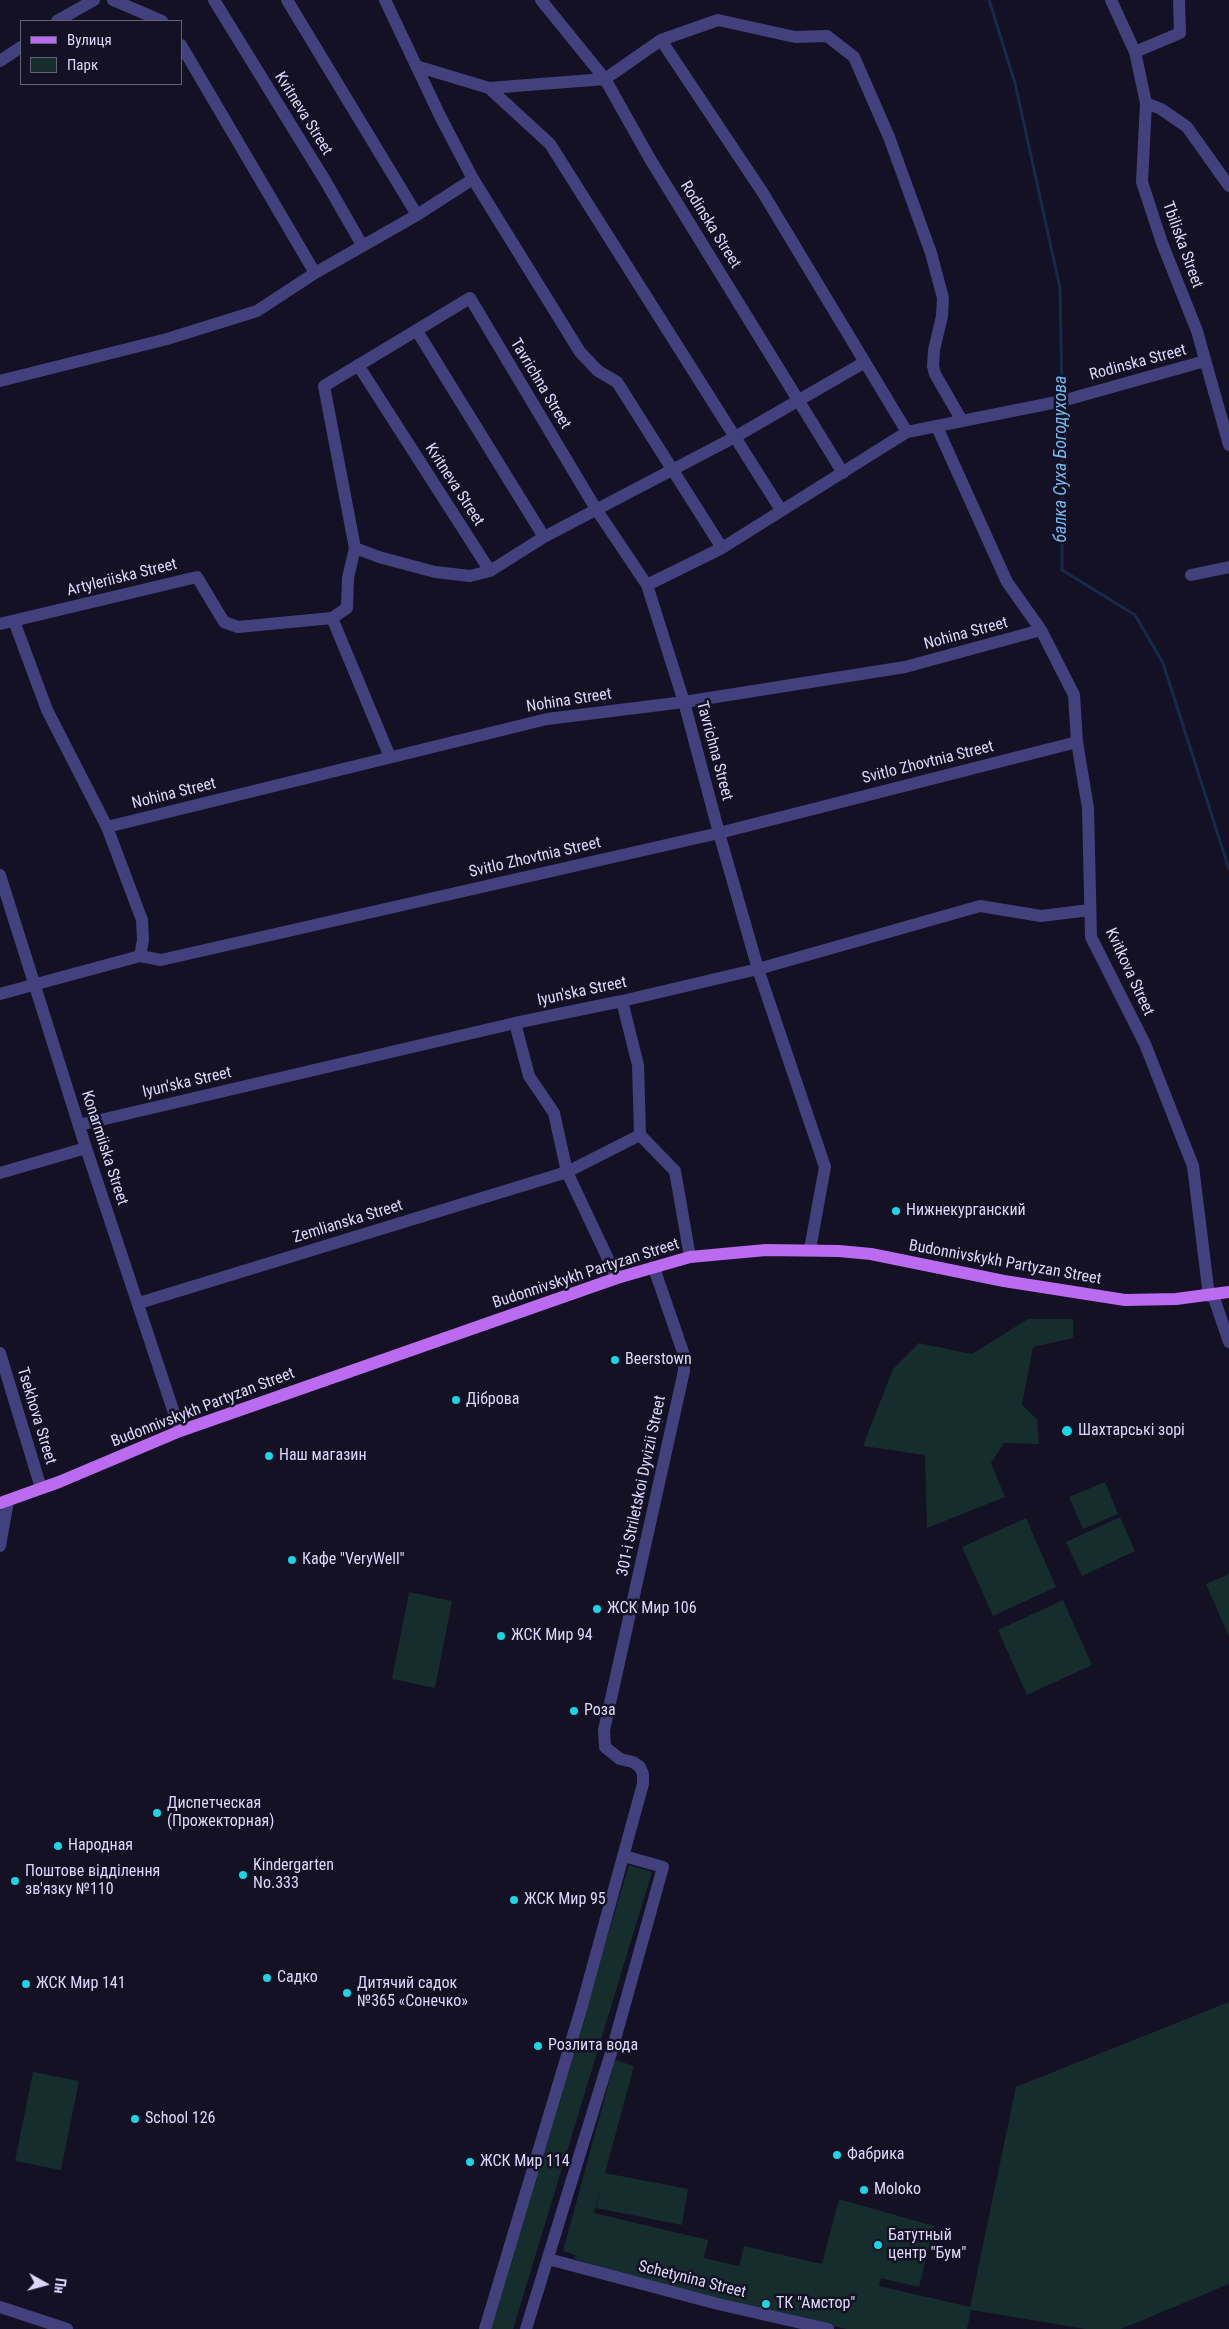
<!DOCTYPE html>
<meta charset="utf-8">
<style>
body{margin:0}
#map{position:relative;width:1229px;height:2329px;overflow:hidden;background:#141124;font-family:"Roboto Condensed",sans-serif}
canvas{display:block}
.legend{position:absolute;left:20px;top:20px;width:162px;height:65px;box-sizing:border-box;background:#141124;border:1px solid #64617a;margin:0;padding:6px 9px;list-style:none;font-size:15px;color:#dbd8fb}
.legend li{display:flex;align-items:center;gap:10px;height:25px}
.legend b{width:25px;border:1px solid #64617a}
.north{position:absolute;left:20px;top:2259px;width:50px;height:50px;-webkit-text-stroke:4px #141124;paint-order:stroke;rotate:97deg;font-size:14px;font-weight:700;line-height:20px;text-align:center;color:#dbd8fb}
.north::after{content:'';display:block;margin:auto;width:18px;height:22px;background:#dbd8fb;clip-path:polygon(50% 0,100% 100%,50% 72%,0 100%)}
</style>
<div id="map">
<canvas width="1229" height="2329"></canvas>
<ul class="legend">
<li><b style="height:6px;background:#bb6bef"></b>Вулиця</li>
<li><b style="height:14px;background:#152d2c"></b>Парк</li>
</ul>
<div class="north">Пн</div>
</div>
<script>
const context = document.querySelector('canvas').getContext('2d');
context.lineJoin = 'round';
function fillPath(path, color) { context.fillStyle = color; context.fill(path, 'evenodd'); }
const shape = rows => new Path2D(rows.map(r => 'M' + r).join(''));
function stroke(path, color, width, dash) { context.strokeStyle = color; context.lineWidth = width; context.lineCap = dash ? 'butt' : 'round'; context.setLineDash(dash || []); context.stroke(path); }
function label(font, color, halo, rows, align = 'center') {
  context.font = font + ' "Roboto Condensed",sans-serif'; context.lineWidth = 5; context.setLineDash([]); context.textBaseline = 'middle'; context.strokeStyle = halo; context.fillStyle = color; for (const [text, x, y, turn = 0] of rows) {
    context.save(); context.translate(x, y); context.rotate((+turn || 0) * Math.PI / 180); context.textAlign = isNaN(turn) ? turn : align; if (halo) context.strokeText(text, 0, 0); context.fillText(text, 0, 0); context.restore();
  }
}
fillPath(shape([
 [1028,1319,1073,1319,1073,1338,1033,1347,1022,1405,1037,1419,1039,1444,1004,1443,991,1463,1005,1497,927,1528,925,1455,863,1446,893,1369,919,1343,972,1354],
 [1105,1482,1118,1514,1083,1529,1069,1497],
 [1120,1517,1135,1551,1082,1576,1066,1542],
 [1026,1518,1056,1587,993,1616,962,1547],
 [1229,1574,1229,1637,1206,1584],
 [409,1592,452,1601,435,1688,392,1679],
 [1063,1600,1092,1665,1027,1695,998,1630],
 [629,1865,652,1872,513,2329,489,2329],
 [1229,2002,1229,2284,1121,2329,1086,2329,971,2310,967,2329,847,2329,718,2304,575,2259,575,2255,563,2251,615,2060,634,2066,605,2173,688,2189,682,2225,596,2208,602,2183,594,2213,708,2240,704,2258,739,2266,744,2246,822,2264,839,2199,934,2226,919,2287,881,2278,879,2286,970,2307,1016,2087],
 [33,2072,79,2081,61,2170,15,2161]
]), '#152d2c');
stroke(shape([
 [989,0,1015,83,1060,288,1062,397],
 [1062,403,1062,570,1135,615,1163,663,1229,869]
]), '#162a49', 3);
stroke(shape([
 [113,0,162,21],
 [214,0,326,182,362,245],
 [287,0,417,215],
 [385,0,440,116,473,179,580,352,598,371,617,382,722,548],
 [541,0,605,79,650,159,843,473],
 [1111,0,1135,52],
 [1179,0,1180,33,1135,52,1146,103,1142,182,1162,243,1197,331,1229,445],
 [57,21,94,0],
 [661,40,763,193,907,432],
 [181,45,315,273],
 [0,61,21,47],
 [416,66,489,88,550,144,781,510],
 [489,88,605,79,661,40,718,20,795,37,827,36,854,57,889,137,931,253,943,298,942,316,934,350,933,366,935,374,962,421],
 [1146,103,1161,109,1187,127,1229,186],
 [417,331,544,537],
 [358,365,490,571],
 [0,381,167,339,257,311,315,273,417,215,473,179],
 [937,427,1007,582,1041,630,1074,695,1077,742,1088,808,1091,937,1145,1044,1193,1166,1209,1296],
 [355,548,379,557,435,572,470,576,490,571,544,537,735,437,865,362],
 [1191,575,1229,567],
 [647,585,722,548,907,432,1062,401,1205,361],
 [14,621,47,710,107,827,142,920,143,940,140,956],
 [0,624,197,577,224,622,238,627,332,618],
 [390,757,332,618,347,608,348,578,355,548,324,386,470,298,596,509,647,585,684,702,719,833,758,969,825,1167,810,1249],
 [107,827,547,719,684,702,905,667,1041,630],
 [0,875,86,1148,180,1431],
 [0,994,140,956,161,960,719,833,1077,742],
 [622,1001,638,1065,640,1135,675,1171,690,1257],
 [515,1023,529,1076,554,1113,567,1172,617,1278],
 [79,1125,515,1023,622,1001,758,969,980,906,1041,916,1090,910],
 [0,1173,86,1148],
 [1213,1295,1229,1342],
 [139,1303,567,1172,640,1135],
 [0,1353,41,1488],
 [0,1546,8,1501],
 [548,2259,718,2304,828,2329],
 [0,2307,67,2329],
 [485,2329,581,2009,643,1784,643,1774,640,1767,633,1762,620,1759,605,1747,604,1730,684,1371,684,1355,654,1268],
 [526,2329,614,2043,663,1867,624,1856]
]), '#43417d', 12);
stroke(shape([
 [0,1503,59,1482,180,1431,617,1278,690,1257,766,1250,839,1251,871,1254,1004,1281,1125,1300,1176,1299,1229,1292]
]), '#bb6bef', 12);
for (const [x, y, r, color] of [
 [896,1211,5,"#19d5e6"],
 [615,1360,5,"#19d5e6"],
 [456,1400,5,"#19d5e6"],
 [1067,1431,6,"#19d5e6"],
 [269,1456,5,"#19d5e6"],
 [292,1560,5,"#19d5e6"],
 [597,1609,5,"#19d5e6"],
 [501,1636,5,"#19d5e6"],
 [574,1711,5,"#19d5e6"],
 [157,1813,5,"#19d5e6"],
 [58,1846,5,"#19d5e6"],
 [243,1875,5,"#19d5e6"],
 [15,1881,5,"#19d5e6"],
 [514,1900,5,"#19d5e6"],
 [267,1978,5,"#19d5e6"],
 [26,1984,5,"#19d5e6"],
 [347,1993,5,"#19d5e6"],
 [538,2046,5,"#19d5e6"],
 [135,2119,5,"#19d5e6"],
 [837,2155,5,"#19d5e6"],
 [470,2162,5,"#19d5e6"],
 [864,2190,5,"#19d5e6"],
 [878,2245,5,"#19d5e6"],
 [766,2304,5,"#19d5e6"]
]) { const dot = new Path2D(); dot.arc(x, y, r, 0, 2 * Math.PI); context.fillStyle = color; context.fill(dot); stroke(dot, '#141124', 2); }
label('16px', '#dbd8fb', '#141124', [
 ["Kvitneva Street",303,114,58],
 ["Rodinska Street",710,225,58],
 ["Tbiliska Street",1182,245,70],
 ["Rodinska Street",1138,363,-15],
 ["Tavrichna Street",540,384,59],
 ["Kvitneva Street",454,485,57],
 ["Artyleriiska Street",122,578,-14],
 ["Nohina Street",966,634,-15],
 ["Nohina Street",569,701,-9],
 ["Tavrichna Street",714,751,75],
 ["Svitlo Zhovtnia Street",928,763,-14],
 ["Nohina Street",174,794,-14],
 ["Svitlo Zhovtnia Street",535,858,-13],
 ["Kvitkova Street",1129,972,65],
 ["Iyun'ska Street",582,992,-12],
 ["Iyun'ska Street",187,1083,-13],
 ["Konarmiiska Street",104,1148,72],
 ["Zemlianska Street",348,1222,-17],
 ["Budonnivskykh Partyzan Street",1005,1263,10],
 ["Budonnivskykh Partyzan Street",586,1274,-18],
 ["Budonnivskykh Partyzan Street",203,1408,-21],
 ["Tsekhova Street",36,1416,73],
 ["301-i Striletskoi Dyvizii Street",642,1486,-78],
 ["Schetynina Street",692,2280,14]
]);
label('16px', '#dbd8fb', '#141124', [
 ["Нижнекурганский",906,1211],
 ["Beerstown",625,1360],
 ["Діброва",466,1400],
 ["Шахтарські зорі",1078,1431],
 ["Наш магазин",279,1456],
 ["Кафе \"VeryWell\"",302,1560],
 ["ЖСК Мир 106",607,1609],
 ["ЖСК Мир 94",511,1636],
 ["Роза",584,1711],
 ["Диспетческая",167,1804],
 ["(Прожекторная)",167,1822],
 ["Народная",68,1846],
 ["Kindergarten",253,1866],
 ["No.333",253,1884],
 ["Поштове відділення",25,1872],
 ["зв'язку №110",25,1890],
 ["ЖСК Мир 95",524,1900],
 ["Садко",277,1978],
 ["ЖСК Мир 141",36,1984],
 ["Дитячий садок",357,1984],
 ["№365 «Сонечко»",357,2002],
 ["Розлита вода",548,2046],
 ["School 126",145,2119],
 ["Фабрика",847,2155],
 ["ЖСК Мир 114",480,2162],
 ["Moloko",874,2190],
 ["Батутный",888,2236],
 ["центр \"Бум\"",888,2254],
 ["ТК \"Амстор\"",776,2304]
], 'left');
label('italic 18px', '#71b7f0', '#141124', [
 ["балка Суха Богодухова",1061,459,-90]
]);
</script>
